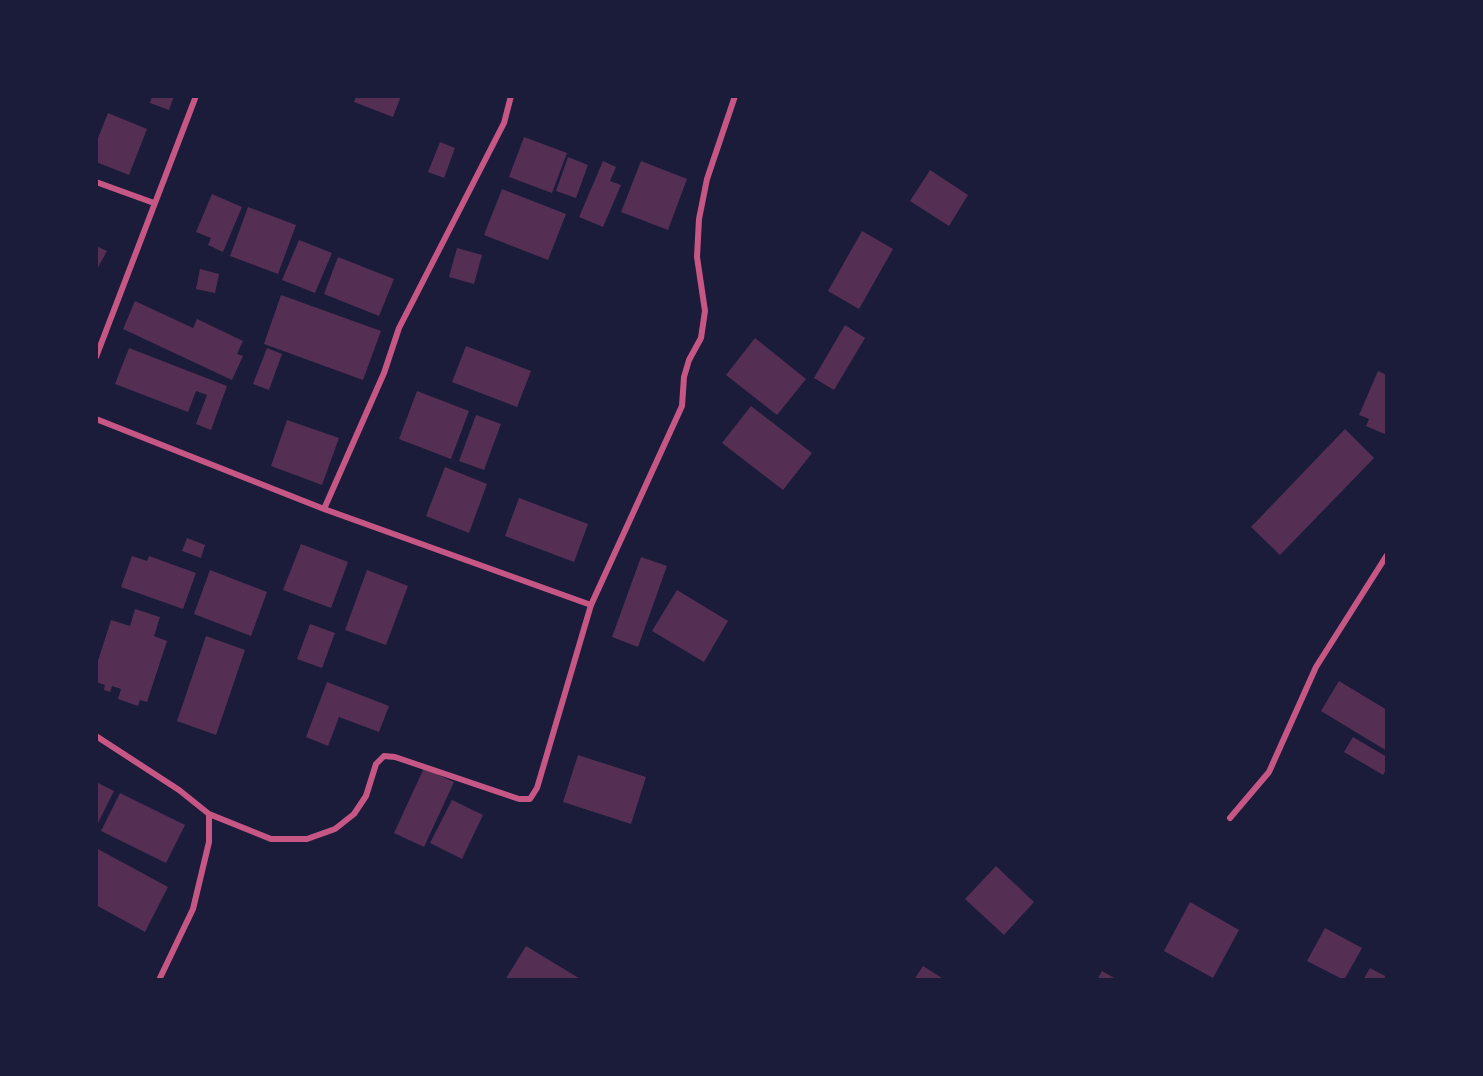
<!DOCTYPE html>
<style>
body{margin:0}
#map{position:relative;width:1483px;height:1076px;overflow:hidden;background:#1b1b3a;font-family:"Nunito Sans",sans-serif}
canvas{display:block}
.frame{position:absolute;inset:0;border:98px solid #1b1b3a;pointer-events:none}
</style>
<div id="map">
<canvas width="1483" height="1076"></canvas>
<div class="frame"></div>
</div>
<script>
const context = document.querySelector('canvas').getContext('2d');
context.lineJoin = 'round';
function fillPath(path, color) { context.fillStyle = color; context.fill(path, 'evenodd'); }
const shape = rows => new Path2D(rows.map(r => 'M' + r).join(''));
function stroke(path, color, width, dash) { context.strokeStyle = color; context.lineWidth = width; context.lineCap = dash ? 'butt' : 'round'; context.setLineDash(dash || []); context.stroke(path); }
fillPath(shape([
 [152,96,174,96,169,110,150,103],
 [356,96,401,96,393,117,354,102],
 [108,113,147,129,129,175,96,162,96,143],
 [524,137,567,153,552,193,509,177],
 [440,142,455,148,444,178,428,172],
 [568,157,588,165,576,198,556,191],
 [603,161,616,167,610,181,621,185,603,227,579,217],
 [641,161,687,179,668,230,621,212],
 [930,170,968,195,949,226,910,201],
 [502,189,566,214,548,260,484,235],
 [212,194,242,207,223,252,208,245,211,238,196,232],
 [248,207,296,225,278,274,230,256],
 [862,231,893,249,859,309,828,291],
 [299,240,332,253,315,293,282,280],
 [96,246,107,251,96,271],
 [457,248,482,255,474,284,449,277],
 [338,257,394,279,379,316,324,294],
 [200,269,219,274,215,293,196,289],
 [281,295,381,331,363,380,264,344],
 [135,301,193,328,197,319,243,341,237,354,243,356,232,380,123,329],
 [845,325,865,338,834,390,814,378],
 [755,338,806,379,777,415,726,375],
 [466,346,531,371,517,407,452,382],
 [129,348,227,386,211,430,196,424,207,395,196,391,188,412,115,384],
 [267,348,282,354,269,390,253,384],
 [1378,371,1387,375,1387,435,1366,426,1369,419,1359,415],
 [417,391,469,411,451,459,399,439],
 [751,406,812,453,783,490,722,443],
 [476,415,501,424,484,470,459,461],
 [287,420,339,438,322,485,271,466],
 [1345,429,1374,458,1280,555,1251,527],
 [445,467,487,484,469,533,426,516],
 [519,498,588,524,574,562,505,536],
 [187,538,205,545,201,558,182,551],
 [301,544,348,562,331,608,283,590],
 [132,556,147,561,149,556,196,573,183,609,121,587],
 [641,557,667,566,638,647,612,637],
 [210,570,267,592,251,636,194,614],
 [367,570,408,586,386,645,345,630],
 [677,590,728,621,704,662,652,631],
 [135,609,160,617,154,636,167,641,147,702,140,700,138,706,118,699,121,689,112,686,110,692,104,690,105,685,96,682,96,667,111,620,130,626],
 [310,624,335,633,322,668,297,659],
 [206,636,245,650,216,735,177,721],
 [1339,681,1387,710,1387,751,1321,711],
 [327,682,389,706,379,732,339,717,328,746,306,737],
 [1353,737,1387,757,1387,768,1383,775,1344,752],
 [578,755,646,777,631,824,563,802],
 [424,768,454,782,424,847,394,833],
 [96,782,114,791,96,827],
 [120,793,185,825,166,863,101,831],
 [452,800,483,815,462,859,430,843],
 [96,848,168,887,145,932,96,905],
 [996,866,1034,902,1004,935,965,899],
 [1190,902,1239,930,1213,978,1164,951],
 [1325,928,1362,948,1344,980,1307,961],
 [526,946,582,980,505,980],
 [923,966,945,980,914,980],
 [1370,968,1387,977,1387,980,1363,980],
 [1102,971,1118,980,1097,980]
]), '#542f53');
stroke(shape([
 [96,182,154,203],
 [96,357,196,96],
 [96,419,324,509,591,605],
 [324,509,384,373,399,328,504,123,511,96],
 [96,736,179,790,209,814,271,839,307,839,335,829,354,814,366,796,376,764,384,756,395,757,519,799,530,799,537,788,591,605,682,406,684,377,689,360,701,338,705,311,697,257,699,219,707,179,735,96],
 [1230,818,1269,772,1316,667,1387,555],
 [159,980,193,909,209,842,209,814]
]), '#c65784', 6);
</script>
